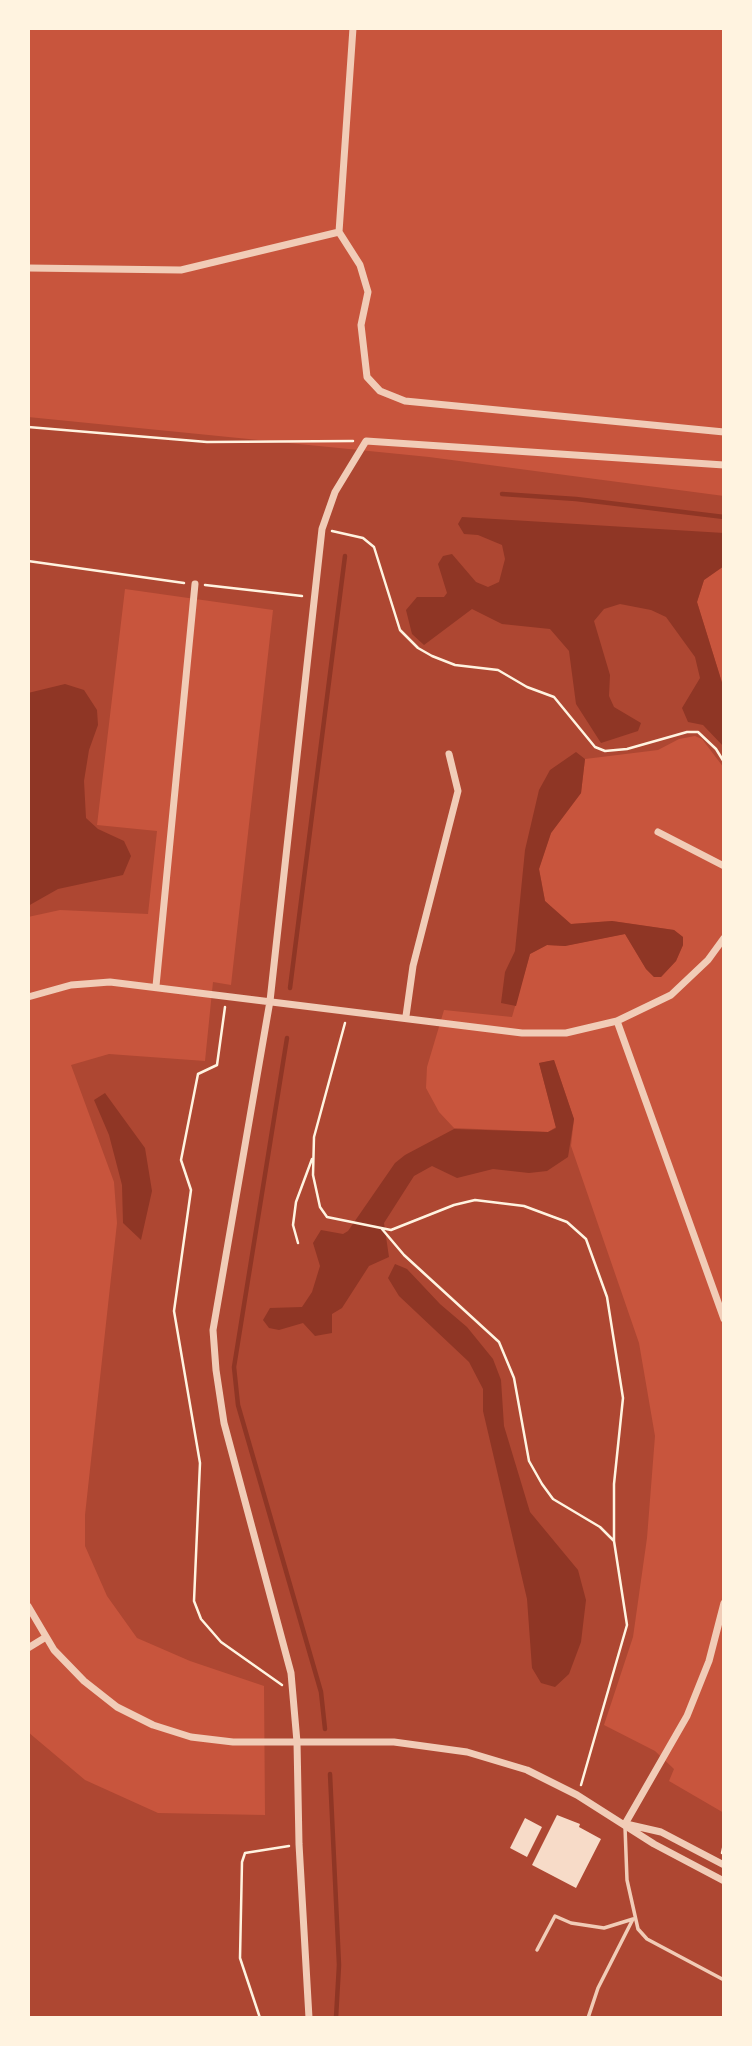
<!DOCTYPE html>
<style>
body{margin:0}
#map{position:relative;width:752px;height:2046px;overflow:hidden;background:#c8553d;font-family:Raleway,sans-serif}
canvas{display:block}
.frame{position:absolute;inset:0;border:30px solid #fff3e0;pointer-events:none}
</style>
<div id="map">
<canvas width="752" height="2046"></canvas>
<div class="frame"></div>
</div>
<script>
const context = document.querySelector('canvas').getContext('2d');
context.lineJoin = 'round';
function fillPath(path, color) { context.fillStyle = color; context.fill(path, 'evenodd'); }
const shape = rows => new Path2D(rows.map(r => 'M' + r).join(''));
function stroke(path, color, width, dash) { context.strokeStyle = color; context.lineWidth = width; context.lineCap = dash ? 'butt' : 'round'; context.setLineDash(dash || []); context.stroke(path); }
fillPath(shape([
 [28,417,429,457,724,496,724,566,704,580,697,602,724,689,724,768,702,739,695,736,679,739,658,750,585,759,581,793,551,833,539,869,545,901,563,919,571,924,612,921,674,930,683,937,683,945,676,961,661,977,654,977,646,969,625,934,565,946,547,945,530,954,512,1017,444,1010,427,1067,426,1088,439,1112,454,1128,548,1132,556,1127,539,1063,554,1060,574,1119,571,1146,639,1343,655,1436,647,1538,633,1637,604,1725,655,1751,674,1769,669,1781,724,1813,724,2018,28,2018,28,1732,85,1780,158,1813,265,1815,264,1686,190,1661,137,1638,107,1596,85,1546,85,1515,117,1223,114,1182,71,1065,109,1054,205,1061,213,982,231,985,273,610,125,589,97,825,157,831,148,914,60,910,28,917]
]), '#ae4732');
fillPath(shape([
 [462,517,724,533,724,566,704,580,697,602,724,689,724,747,703,725,688,722,682,708,700,678,695,657,666,617,651,610,620,604,604,609,594,621,610,675,609,696,614,707,641,723,638,731,601,743,576,704,569,651,550,629,502,624,472,609,424,645,412,634,406,610,417,597,444,597,447,593,438,564,443,556,452,554,476,582,488,587,499,582,505,559,502,545,478,535,464,534,458,524],
 [65,684,84,690,97,710,98,725,89,750,84,781,86,818,98,829,124,841,131,856,123,875,58,889,28,906,28,693],
 [576,752,585,759,581,793,551,833,539,869,545,901,571,924,612,921,674,930,683,937,683,945,676,961,661,977,654,977,646,969,625,934,565,946,547,945,530,954,516,1006,501,1003,505,972,515,951,525,850,539,790,550,770],
 [554,1060,574,1119,568,1157,547,1171,529,1173,493,1169,457,1178,432,1166,414,1176,384,1223,389,1257,369,1266,342,1308,332,1314,332,1333,315,1336,303,1323,279,1330,269,1328,263,1320,270,1308,302,1307,312,1292,320,1266,313,1243,321,1230,343,1234,348,1231,395,1163,405,1155,454,1129,548,1132,556,1128,539,1063],
 [105,1093,145,1148,152,1191,141,1240,123,1223,122,1185,109,1135,94,1100],
 [395,1264,407,1269,440,1304,467,1327,493,1359,501,1380,504,1426,530,1512,578,1570,586,1600,581,1642,569,1674,555,1687,541,1683,532,1668,527,1599,483,1411,483,1389,469,1362,399,1296,388,1278]
]), '#8f3625');
stroke(shape([
 [502,494,576,499,724,517],
 [290,988,345,556],
 [287,1038,234,1367,238,1405,321,1692,325,1729],
 [330,1774,339,1965,336,2018]
]), '#8f3625', 4.5);
fillPath(shape([
 [557,1815,580,1824,579,1827,601,1839,576,1888,532,1865],
 [525,1818,542,1827,527,1857,510,1848]
]), '#f7dbc8');
stroke(shape([
 [28,427,207,442,353,441],
 [332,531,363,538,374,547,400,630,418,648,432,656,455,665,498,670,527,687,554,697,595,747,605,751,627,749,687,732,698,732,716,749,724,762],
 [28,561,184,583],
 [205,585,302,596],
 [225,1007,217,1065,198,1074,181,1160,191,1190,174,1311,200,1463,194,1601,201,1619,221,1642,282,1685],
 [345,1023,314,1137,313,1175,320,1207,327,1217,391,1230,454,1205,475,1200,524,1206,567,1222,586,1239,607,1297,623,1398,614,1484,614,1541,627,1625,581,1785],
 [382,1229,404,1255,499,1342,514,1378,529,1461,542,1484,553,1499,600,1527,614,1541],
 [298,1243,293,1225,296,1202,312,1159],
 [722,1853,724,1844],
 [260,2018,240,1958,242,1862,245,1853,289,1846]
]), '#fff3e0', 2.5);
stroke(shape([
 [625,1827,627,1880,638,1929,647,1939,724,1980],
 [537,1950,555,1916,571,1923,604,1928,633,1919],
 [588,2018,598,1988,633,1919]
]), '#f1ccb7', 3.5);
stroke(shape([
 [353,28,339,232,360,265,368,292,361,325,367,377,380,391,405,401,724,432],
 [28,268,181,270,339,232],
 [658,832,724,866],
 [156,986,195,584],
 [28,997,71,985,110,982,522,1033,566,1033,617,1021,671,995,708,960,724,938],
 [406,1016,413,966,458,791,449,754],
 [617,1021,724,1319],
 [28,1606,54,1650,84,1681,117,1707,153,1725,191,1737,233,1742,394,1742,467,1752,527,1770,577,1795,654,1844,724,1881],
 [28,1648,46,1637],
 [625,1824,687,1716,709,1661,724,1603],
 [626,1824,661,1832,724,1865],
 [309,2018,299,1844,297,1742,291,1673,224,1423,216,1370,213,1330,270,1001,322,529,335,492,366,441,724,465]
]), '#f1ccb7', 7);
</script>
